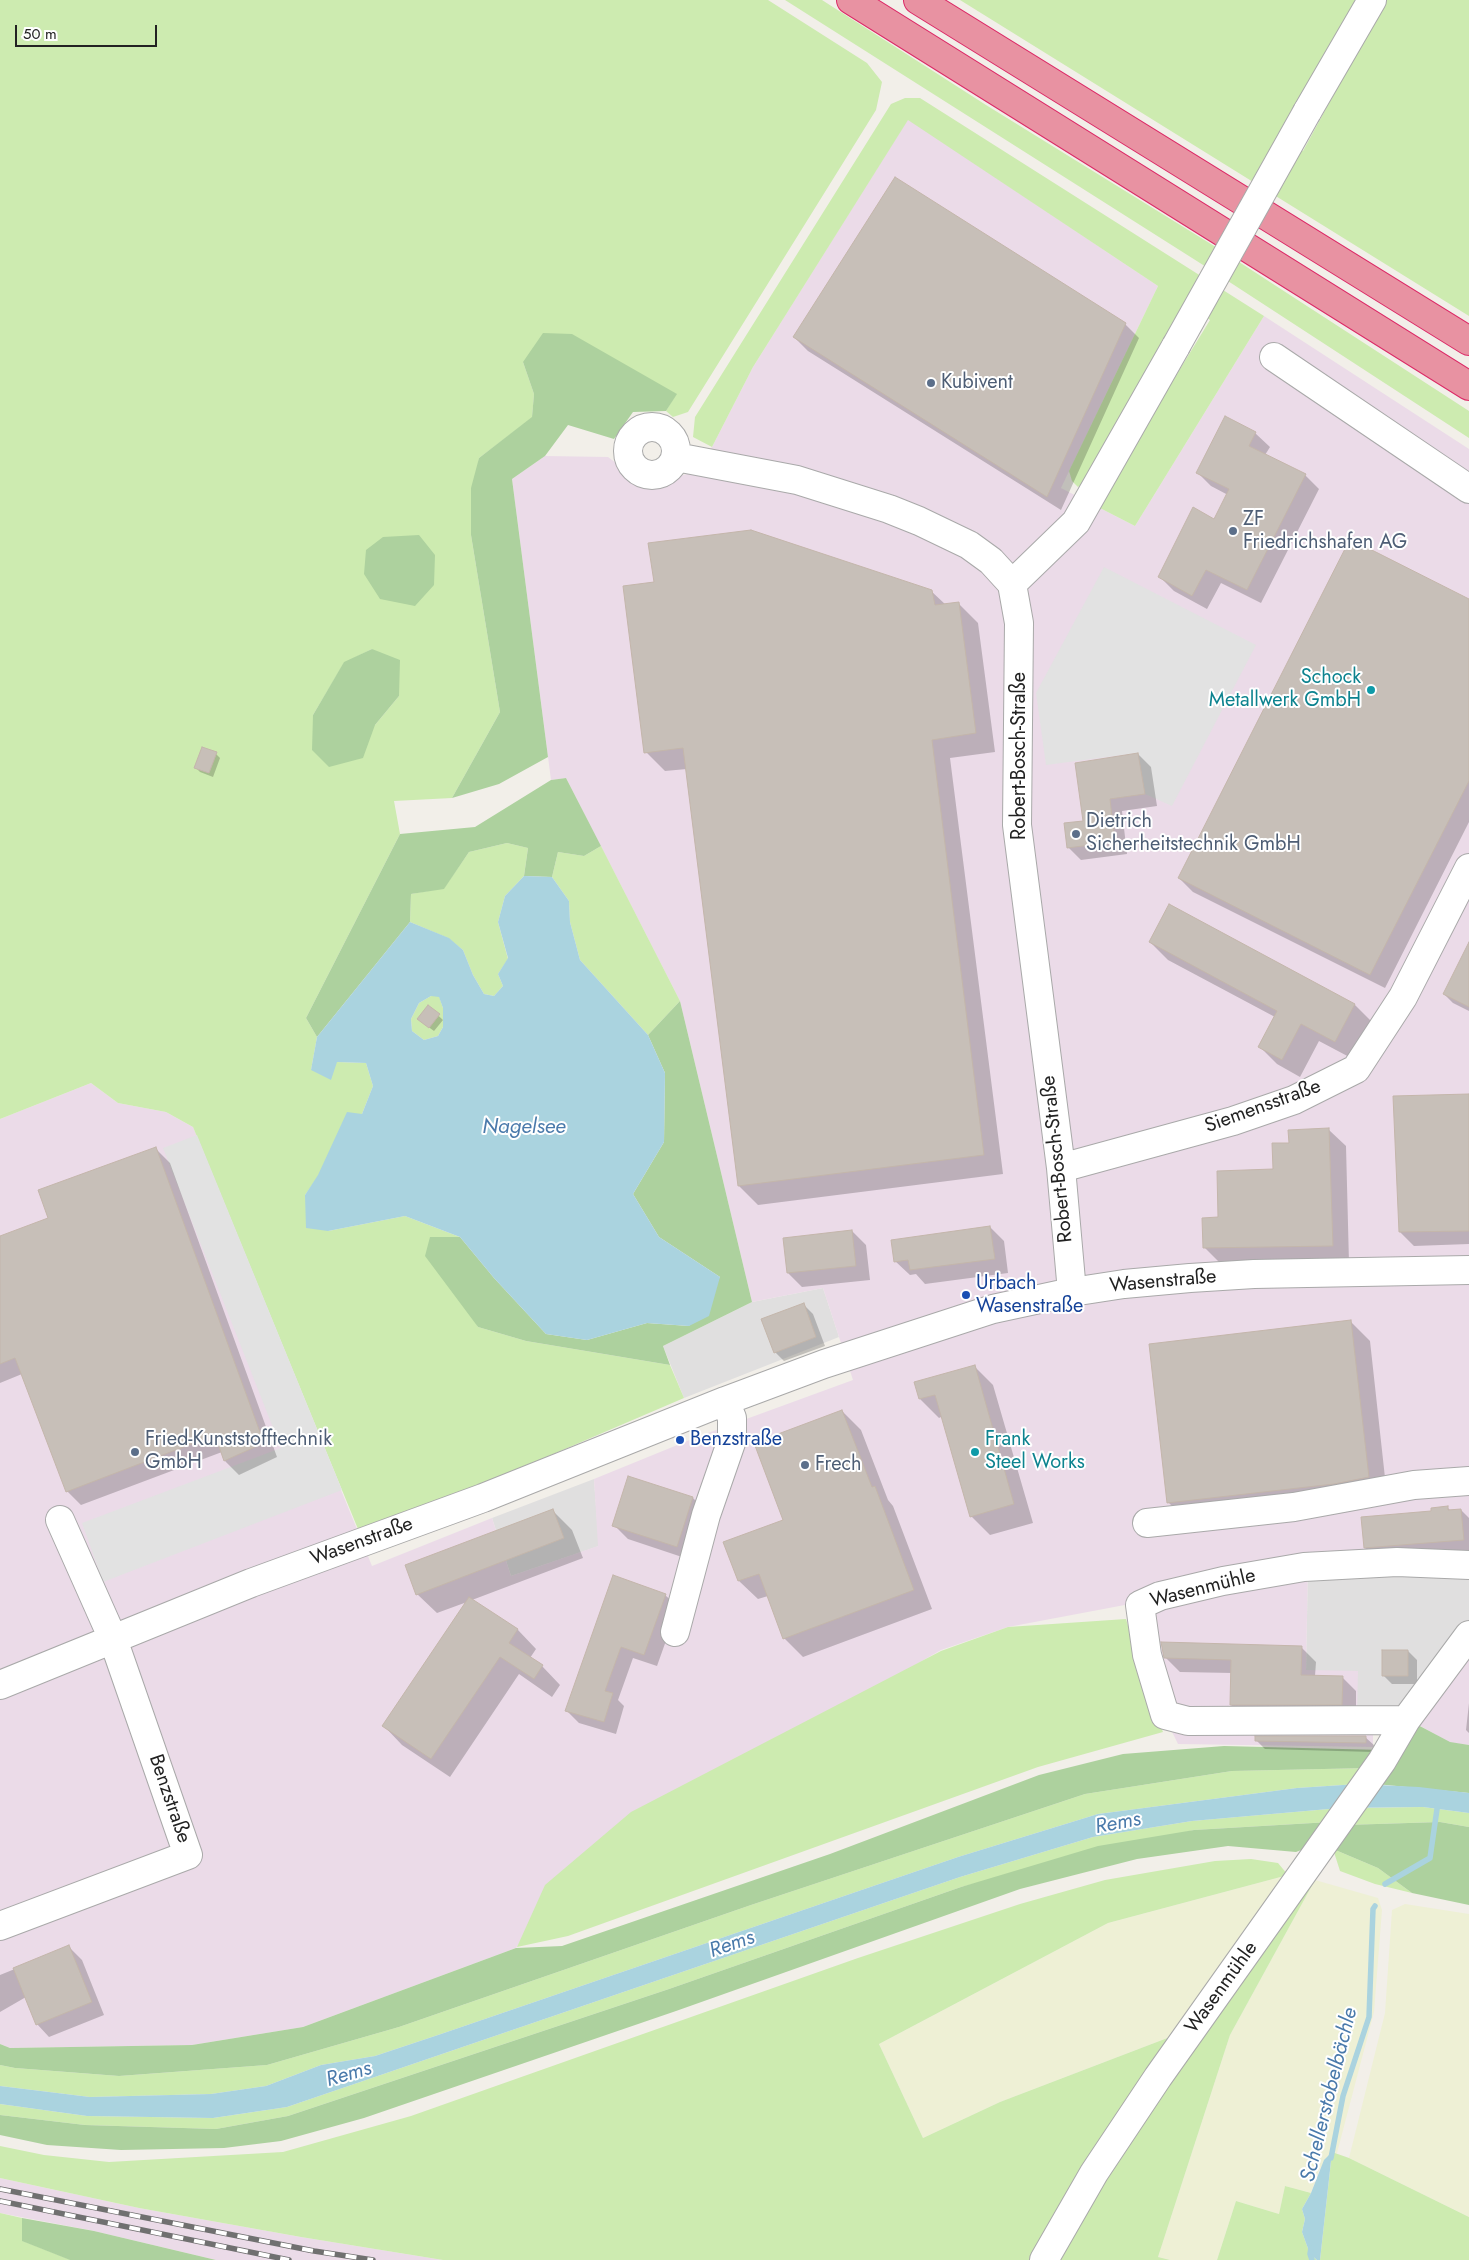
<!DOCTYPE html>
<meta charset="utf-8">
<style>
body{margin:0}
#map{position:relative;width:1469px;height:2260px;overflow:hidden;background:#f2efe9;font-family:Jost,sans-serif}
canvas{display:block}
.scale{position:absolute;left:15px;top:25px;width:142px;height:22px;box-sizing:border-box;border:2px solid #222;border-top:0;padding-left:6px;font-size:15px;line-height:18px;white-space:nowrap;color:#222;-webkit-text-stroke:4px #fff;paint-order:stroke}
</style>
<div id="map">
<canvas width="1469" height="2260"></canvas>
<div class="scale">50 m</div>
</div>
<script>
const context = document.querySelector('canvas').getContext('2d');
context.lineJoin = 'round';
function fillPath(path, color) { context.fillStyle = color; context.fill(path, 'evenodd'); }
const shape = rows => new Path2D(rows.map(r => 'M' + r).join(''));
function stroke(path, color, width, dash) { context.strokeStyle = color; context.lineWidth = width; context.lineCap = dash ? 'butt' : 'round'; context.setLineDash(dash || []); context.stroke(path); }
function label(font, color, halo, rows, align = 'center') {
  context.font = font + ' Jost,sans-serif'; context.lineWidth = 4; context.setLineDash([]); context.textBaseline = 'middle'; context.strokeStyle = halo; context.fillStyle = color; for (const [text, x, y, turn = 0] of rows) {
    context.save(); context.translate(x, y); context.rotate((+turn || 0) * Math.PI / 180); context.textAlign = isNaN(turn) ? turn : align; if (halo) context.strokeText(text, 0, 0); context.fillText(text, 0, 0); context.restore();
  }
}
fillPath(shape([
 [823,1288,839,1337,684,1398,663,1346,752,1302],
 [594,1479,599,1546,511,1576,492,1518],
 [1469,1557,1469,1633,1416,1724,1357,1716,1306,1670,1308,1562]
]), '#e0dfdf');
fillPath(shape([
 [908,119,1158,286,1061,488,1135,526,1264,316,1469,449,1469,1557,1308,1563,1306,1670,1358,1671,1357,1716,1373,1725,1373,1747,1178,1744,1159,1705,1146,1601,1008,1627,941,1650,653,1817,560,1888,516,1948,303,2027,192,2045,10,2048,0,2044,0,1119,91,1083,118,1103,166,1112,193,1127,372,1566,492,1518,511,1576,598,1546,594,1479,697,1437,853,1380,823,1288,752,1302,680,1001,566,778,551,780,512,479,545,456,608,457,645,485,687,474,712,447,753,367],
 [1469,1633,1469,1745,1450,1743,1417,1724],
 [0,2178,139,2208,301,2237,443,2260,216,2260,94,2231,0,2213]
]), '#ebdbe8');
fillPath(shape([
 [1288,1875,1170,2037,1000,2102,923,2138,879,2044,1108,1923],
 [1315,1880,1378,1898,1382,1910,1374,2012,1337,2153,1332,2153,1319,2170,1311,2193,1285,2186,1279,2214,1236,2201,1217,2260,1170,2260,1158,2257,1230,2035],
 [1405,1904,1469,1914,1469,2217,1349,2158,1385,2013,1392,1910]
]), '#eef0d5');
fillPath(shape([
 [0,0,768,0,867,63,882,82,876,110,688,412,673,417,666,411,676,394,523,362,534,394,532,418,479,458,471,535,500,712,452,798,394,801,400,834,306,1018,317,1037,311,1070,337,1062,366,1063,373,1086,362,1114,305,1195,328,1231,405,1216,460,1237,430,1237,478,1327,526,1341,670,1365,684,1398,481,1485,358,1529,193,1127,166,1112,118,1103,91,1083,0,1119],
 [372,649,399,696,375,725,313,715,344,663],
 [785,0,822,0,986,105,1219,249,1469,411,1469,438,1211,270],
 [960,0,1363,0,1284,141,1303,151,1385,0,1469,0,1469,316],
 [905,98,920,98,1264,316,1135,526,1096,506,1210,320,1189,305,1089,478,1078,487,1072,481,1069,471,1158,286,908,120,753,367,712,447,693,437,695,417,891,104],
 [507,843,528,848,524,876,505,896,498,922,508,959,498,974,503,986,494,996,484,994,473,975,463,950,448,938,410,922,411,894,444,888,469,852],
 [601,846,680,1001,648,1035,580,960,570,922,569,901,552,877,558,852,584,856],
 [431,996,439,996,443,1008,443,1027,438,1036,424,1040,412,1031,411,1019,419,1003],
 [1126,1619,1153,1708,1163,1732,1038,1767,568,1936,517,1947,545,1885,631,1812,941,1651,1008,1627],
 [1370,1768,1358,1784,1297,1788,1098,1814,958,1857,441,2034,375,2056,321,2065,266,2086,211,2094,90,2097,0,2086,0,2065,15,2068,119,2076,267,2065,399,2027,751,1905,1085,1794,1232,1771],
 [1423,1807,1469,1813,1469,1827,1440,1822,1345,1825,1356,1808],
 [1340,1808,1330,1822,1194,1830,961,1887,669,1989,288,2116,216,2129,85,2125,0,2115,0,2104,87,2116,213,2118,287,2107,960,1877,1093,1837,1192,1821],
 [1333,1849,1378,1868,1412,1893,1375,1884,1340,1871],
 [1251,1859,1278,1863,1288,1875,1108,1923,879,2044,923,2138,1000,2102,1170,2037,1035,2260,443,2260,301,2237,139,2208,0,2178,0,2146,44,2155,109,2162,283,2152,411,2116,858,1958,1020,1904,1105,1880,1215,1861],
 [1315,1880,1230,2035,1158,2257,1170,2260,1052,2260,1097,2178],
 [1332,2152,1349,2158,1469,2217,1469,2260,1320,2260],
 [1285,2186,1311,2193,1302,2209,1305,2219,1302,2232,1310,2254,1317,2260,1217,2260,1236,2201,1279,2214],
 [0,2213,22,2218,23,2241,71,2260,0,2260]
]), '#cdebb0');
fillPath(shape([
 [543,333,572,334,677,394,666,411,633,412,614,439,568,425,545,456,512,479,548,757,499,784,452,798,500,712,471,535,471,488,479,458,532,417,534,394,523,362],
 [419,535,435,555,434,585,415,606,380,599,364,574,366,550,383,537],
 [372,649,400,660,399,696,375,725,363,758,329,767,312,750,313,715,344,662],
 [566,778,601,846,584,856,558,852,552,877,524,876,528,848,507,843,469,852,444,889,411,894,410,922,317,1037,306,1018,400,834,475,827,551,780],
 [680,1001,752,1302,663,1346,670,1365,526,1341,478,1327,425,1256,430,1237,460,1237,494,1278,546,1334,587,1340,647,1323,689,1326,720,1277,659,1237,633,1194,664,1142,665,1073,648,1035],
 [1416,1724,1450,1742,1469,1745,1469,1793,1376,1784],
 [1224,1746,1383,1750,1370,1768,1232,1771,1085,1794,751,1905,399,2027,267,2065,119,2076,15,2068,0,2065,0,2044,10,2048,192,2045,303,2027,516,1948,562,1946,830,1854,1039,1775,1123,1754],
 [1330,1822,1317,1844,1296,1852,1228,1846,1137,1859,1020,1889,676,2011,364,2118,281,2141,224,2148,121,2150,47,2145,0,2135,0,2115,85,2125,216,2129,288,2116,669,1989,961,1887,1098,1846,1194,1830],
 [1440,1822,1469,1827,1469,1905,1412,1893,1378,1868,1333,1849,1345,1825],
 [22,2218,94,2231,216,2260,70,2260,22,2241]
]), '#add19e');
fillPath(shape([
 [1104,567,1256,645,1172,806,1145,794,1138,753,1046,765,1036,693],
 [197,1135,342,1490,103,1582,82,1523,281,1448,163,1148]
]), '#e2e2e2');
fillPath(shape([
 [524,876,552,877,569,901,570,922,580,960,648,1035,665,1073,664,1142,633,1194,659,1237,720,1277,709,1316,689,1326,647,1323,587,1340,546,1334,494,1278,460,1237,405,1216,328,1231,306,1228,305,1195,318,1175,347,1112,362,1114,373,1086,366,1063,337,1062,331,1080,311,1070,317,1037,410,922,449,938,463,950,473,975,484,994,494,996,503,986,498,974,508,958,498,922,505,896],
 [431,996,439,997,443,1008,443,1027,438,1036,424,1040,412,1031,411,1019,419,1003],
 [1358,1784,1419,1787,1469,1793,1469,1813,1423,1807,1340,1808,1192,1821,1093,1837,960,1877,287,2107,213,2118,87,2116,0,2104,0,2086,90,2097,211,2094,266,2086,321,2065,375,2056,441,2034,958,1857,1098,1814,1297,1788],
 [1332,2152,1320,2260,1317,2260,1310,2254,1302,2232,1305,2219,1302,2209,1311,2193,1324,2160]
]), '#aad3df');
fillPath(shape([
 [1125,324,1139,338,1061,510,808,351,794,337],
 [1255,433,1270,447,1265,455,1305,475,1319,489,1261,603,1221,583,1207,609,1174,591,1160,577,1215,520,1228,495,1211,486,1197,472],
 [655,583,931,591,946,605,959,604,978,623,995,752,950,758,1003,1174,758,1205,739,1186,687,769,665,771,646,752],
 [1469,600,1469,822,1385,988,1193,892,1179,878],
 [216,754,220,758,213,777,200,772,196,768],
 [1138,754,1151,767,1157,806,1122,811,1127,854,1081,860,1068,847],
 [1169,906,1355,1005,1373,1023,1353,1059,1319,1041,1300,1077,1277,1064,1259,1046,1275,1017,1168,960,1150,942],
 [1469,945,1469,1011,1453,1003,1444,994],
 [428,1006,443,1020,434,1031,423,1023],
 [1469,1096,1469,1244,1414,1246,1400,1232],
 [1329,1130,1346,1146,1349,1263,1221,1264,1204,1247,1219,1218,1274,1170],
 [156,1149,170,1163,277,1457,239,1475,225,1461,222,1452,81,1505,67,1491,22,1374,0,1383,0,1237,50,1218],
 [990,1227,1004,1241,1008,1273,925,1284,916,1274,910,1275,895,1261],
 [852,1231,866,1245,870,1280,802,1287,788,1273],
 [803,1304,813,1314,825,1346,784,1361,775,1352],
 [1351,1322,1370,1341,1387,1496,1187,1521,1168,1502],
 [974,1366,993,1385,1033,1523,990,1535,971,1516,943,1416,939,1418,920,1399],
 [842,1411,861,1430,888,1500,893,1506,932,1609,803,1657,784,1638,768,1596,758,1599,739,1581,785,1520],
 [693,1498,707,1512,691,1560,628,1539,614,1525],
 [1448,1508,1451,1511,1461,1510,1469,1518,1469,1554,1379,1562,1365,1548,1433,1512],
 [553,1511,572,1530,583,1558,472,1600,518,1630,536,1649,530,1658,542,1666,560,1685,552,1697,519,1674,450,1777,402,1745,384,1726,467,1602,437,1613,417,1594],
 [665,1595,678,1607,657,1666,633,1658,618,1700,624,1706,616,1734,579,1723,567,1711],
 [1301,1647,1316,1662,1315,1676,1342,1677,1356,1691,1356,1718,1245,1719,1231,1705,1232,1673,1180,1672,1165,1657],
 [1408,1651,1417,1660,1417,1684,1392,1684,1383,1675],
 [1469,1703,1469,1733,1466,1730],
 [1365,1737,1375,1746,1374,1752,1265,1749,1256,1740],
 [69,1947,82,1960,104,2015,49,2037,37,2024,26,1997,0,2012,0,1975]
]), '#0003');
stroke(shape([
 [1385,1884,1430,1858,1438,1802],
 [1331,2158,1343,2096,1369,2017,1373,1909,1375,1906],
 [1311,2248,1310,2254,1312,2260]
]), '#aad3df', 5.5);
const building = shape([
 [895,177,1126,323,1047,497,793,337,895,177],
 [1225,416,1256,432,1249,446,1306,474,1247,590,1206,570,1192,596,1158,577,1193,507,1214,519,1229,489,1196,473,1225,416],
 [751,530,932,590,935,605,959,602,976,733,932,740,984,1155,738,1186,683,748,644,753,623,586,654,582,648,543,751,530],
 [1350,539,1469,599,1469,781,1370,975,1178,878,1350,539],
 [202,747,217,752,209,773,194,768,202,747],
 [1138,753,1145,794,1110,799,1115,842,1067,848,1064,823,1083,821,1075,763,1138,753],
 [1169,904,1355,1004,1335,1042,1301,1024,1282,1060,1258,1047,1277,1011,1149,942,1169,904],
 [1469,942,1469,1007,1443,994,1469,942],
 [428,1005,440,1014,429,1028,417,1019,428,1005],
 [1469,1094,1469,1231,1399,1232,1393,1096,1469,1094],
 [1329,1128,1333,1246,1203,1248,1202,1218,1218,1217,1217,1171,1273,1169,1272,1143,1289,1143,1288,1130,1329,1128],
 [156,1147,264,1443,224,1461,215,1435,66,1492,15,1358,0,1364,0,1236,48,1218,38,1190,156,1147],
 [990,1226,995,1259,910,1270,908,1260,894,1262,891,1240,990,1226],
 [852,1230,856,1266,787,1273,783,1238,852,1230],
 [804,1303,816,1337,774,1353,761,1319,804,1303],
 [1351,1320,1369,1477,1334,1484,1167,1503,1149,1344,1351,1320],
 [975,1365,1014,1504,970,1517,935,1395,919,1399,914,1382,975,1365],
 [842,1410,872,1487,875,1486,914,1590,783,1639,759,1574,738,1581,723,1542,783,1520,754,1443,842,1410],
 [628,1476,693,1497,677,1547,612,1526,628,1476],
 [1448,1506,1448,1510,1461,1509,1464,1540,1364,1548,1361,1517,1431,1511,1431,1508,1448,1506],
 [553,1509,564,1538,416,1595,405,1565,553,1509],
 [613,1575,666,1594,644,1655,621,1647,605,1691,613,1693,604,1722,565,1711,613,1575],
 [469,1597,518,1629,509,1643,543,1665,534,1679,500,1657,431,1759,382,1726,469,1597],
 [1161,1642,1302,1646,1301,1675,1343,1676,1342,1705,1230,1705,1231,1660,1164,1658,1161,1642],
 [1382,1650,1408,1650,1408,1676,1382,1676,1382,1650],
 [1255,1736,1366,1736,1366,1743,1255,1741,1255,1736],
 [69,1945,92,2002,36,2025,13,1968,69,1945]
]);
fillPath(building, '#c7bfb8');
stroke(building, '#c4b6ab', 1);
const minor = shape([
 [1307,112,1372,0],
 [1274,357,1469,489],
 '628 451a24 24 0 1 1 48 0a24 24 0 1 1-48 0Z',
 [676,457,797,480,889,509,919,521,969,545,991,561,1012,584,1019,623,1017,825,1061,1168,1072,1292],
 [1012,584,1076,522,1176,346],
 [1061,1168,1233,1121,1294,1100,1356,1069,1403,997,1469,868],
 [1147,1523,1294,1507,1414,1485,1469,1481],
 [675,1632,706,1515,732,1440,732,1418,725,1401],
 [0,1685,251,1583,483,1498,725,1401,824,1364,993,1309,1072,1292,1124,1284,1190,1278,1254,1274,1469,1270],
 [1406,1720,1188,1721,1165,1715,1147,1655,1140,1605,1160,1596,1223,1581,1304,1567,1397,1562,1469,1565],
 [0,1926,188,1855,113,1639,60,1520],
 [1044,2260,1094,2173,1158,2077,1382,1761,1406,1720,1469,1635]
]);
const highway = shape([
 [851,0,1469,386],
 [918,0,1469,341]
]);
stroke(minor, '#a9a9a9', 30);
stroke(highway, '#dc2a67', 30);
stroke(minor, '#fff', 28);
stroke(highway, '#e892a2', 28);
const rail = shape([
 [0,2189,314,2251,373,2260],
 [0,2201,289,2260]
]);
stroke(rail, '#707070', 5.5);
stroke(rail, '#fff', 4, [11]);
const minorBridge = shape([
 [1176,346,1307,112]
]);
stroke(minorBridge, '#a9a9a9', 30, []);
stroke(minorBridge, '#fff', 28);
for (const [x, y, r, color] of [
 [931,383,5,"#5c6f8a"],
 [1233,531,5,"#5c6f8a"],
 [1371,690,5,"#0f9aa8"],
 [1076,834,5,"#5c6f8a"],
 [966,1295,5,"#1a4fb4"],
 [680,1440,5,"#1a4fb4"],
 [135,1452,5,"#5c6f8a"],
 [975,1452,5,"#0f9aa8"],
 [805,1465,5,"#5c6f8a"]
]) { const dot = new Path2D(); dot.arc(x, y, r, 0, 2 * Math.PI); context.fillStyle = color; context.fill(dot); stroke(dot, '#fff', 2); }
label('20px', '#4e5e75', '#fff', [
 ["Kubivent",941,383],
 ["ZF",1243,520],
 ["Friedrichshafen AG",1243,543],
 ["Dietrich",1086,822],
 ["Sicherheitstechnik GmbH",1086,845],
 ["Fried-Kunststofftechnik",145,1440],
 ["GmbH",145,1463],
 ["Frech",815,1465]
], 'left');
label('20px', '#0d838f', '#fff', [
 ["Schock",1361,678],
 ["Metallwerk GmbH",1361,701],
 ["Frank",985,1440,"left"],
 ["Steel Works",985,1463,"left"]
], 'right');
label('20px', '#222', '#fff', [
 ["Robert-Bosch-Straße",1020,756,-90],
 ["Siemensstraße",1263,1107,-20],
 ["Robert-Bosch-Straße",1058,1159,-96],
 ["Wasenstraße",1163,1282,-5],
 ["Wasenstraße",362,1542,-20],
 ["Wasenmühle",1203,1589,-14],
 ["Benzstraße",169,1799,71],
 ["Wasenmühle",1222,1988,-54]
]);
label('20px', '#164399', '#fff', [
 ["Urbach",976,1284],
 ["Wasenstraße",976,1307],
 ["Benzstraße",690,1440]
], 'left');
label('italic 21px', '#4a7aab', '#fff', [
 ["Nagelsee",524,1128],
 ["Rems",1118,1824,-11],
 ["Rems",732,1945,-19],
 ["Rems",349,2075,-16],
 ["Schellerstobelbächle",1330,2095,-76]
]);
</script>
